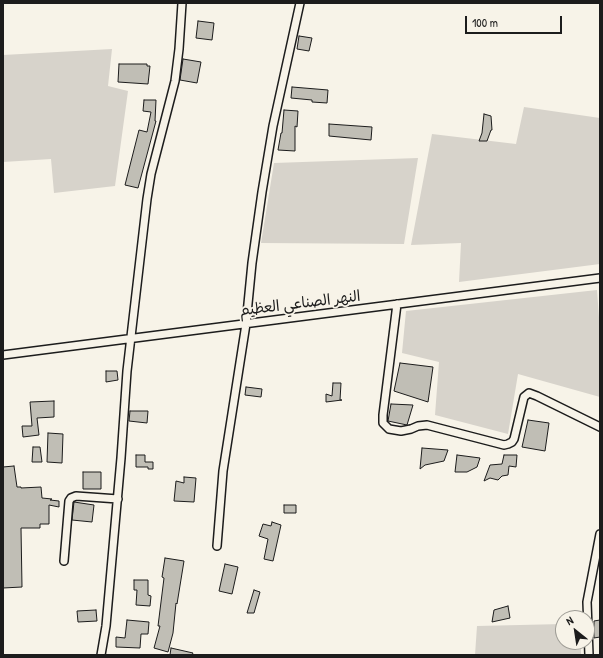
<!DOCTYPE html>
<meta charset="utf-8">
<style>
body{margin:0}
#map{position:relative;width:603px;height:658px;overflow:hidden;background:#f7f3e8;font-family:"Patrick Hand",sans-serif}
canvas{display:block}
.frame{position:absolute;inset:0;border:4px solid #1c1c1c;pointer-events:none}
.north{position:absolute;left:555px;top:610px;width:40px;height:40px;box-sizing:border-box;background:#f7f3e8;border:1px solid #9f9d96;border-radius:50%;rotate:330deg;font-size:11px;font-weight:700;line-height:16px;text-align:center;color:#1c1c1c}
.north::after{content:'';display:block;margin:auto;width:14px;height:18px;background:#1c1c1c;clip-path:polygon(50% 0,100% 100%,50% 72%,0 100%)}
.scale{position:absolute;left:465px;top:16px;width:97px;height:18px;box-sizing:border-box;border:2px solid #1c1c1c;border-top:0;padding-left:5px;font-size:12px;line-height:14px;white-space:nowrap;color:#1c1c1c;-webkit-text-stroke:3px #f7f3e8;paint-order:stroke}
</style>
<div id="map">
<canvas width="603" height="658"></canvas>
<div class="frame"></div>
<div class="north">N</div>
<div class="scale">100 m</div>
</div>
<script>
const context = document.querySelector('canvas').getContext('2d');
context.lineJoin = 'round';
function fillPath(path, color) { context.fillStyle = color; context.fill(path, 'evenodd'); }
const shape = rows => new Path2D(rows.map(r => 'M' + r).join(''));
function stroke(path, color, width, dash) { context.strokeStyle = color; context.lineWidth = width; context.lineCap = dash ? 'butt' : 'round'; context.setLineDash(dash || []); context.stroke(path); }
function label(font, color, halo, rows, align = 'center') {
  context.font = font + ' "Patrick Hand","Playpen Sans Arabic",sans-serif'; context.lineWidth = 3.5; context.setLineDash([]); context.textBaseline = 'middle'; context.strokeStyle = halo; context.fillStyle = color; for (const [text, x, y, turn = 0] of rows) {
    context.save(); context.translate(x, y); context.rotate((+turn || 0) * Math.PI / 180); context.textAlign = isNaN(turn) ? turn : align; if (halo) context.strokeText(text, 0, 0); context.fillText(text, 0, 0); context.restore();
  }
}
fillPath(shape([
 [112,49,108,86,128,91,115,186,54,193,51,159,3,162,3,55],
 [524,107,600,118,600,264,459,282,461,243,411,245,432,134,516,144],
 [418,158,404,244,261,243,274,163],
 [597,290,600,331,600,397,518,374,508,434,435,415,439,362,402,353,406,311],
 [563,624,563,642,581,642,581,655,475,655,477,626]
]), '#d7d3cb');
const building = shape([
 [198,21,214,23,212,40,196,38,198,21],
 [299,36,312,38,309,51,297,49,299,36],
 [183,59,201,62,197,83,180,80,183,59],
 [119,64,147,64,147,66,150,66,148,84,118,82,119,64],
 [292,87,328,90,327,103,312,102,312,100,291,98,292,87],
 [144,100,156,100,155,121,156,121,138,188,125,185,139,130,147,132,151,112,143,111,144,100],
 [284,110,298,111,297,127,295,126,295,151,278,150,281,133,282,133,284,110],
 [484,114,491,116,492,130,491,130,487,141,479,141,482,133,484,114],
 [329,124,372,127,371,140,329,136,329,124],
 [400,363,433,367,428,402,394,391,400,363],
 [106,371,117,371,118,380,106,382,106,371],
 [333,383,341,383,340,400,342,400,326,402,326,394,332,396,333,383],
 [246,387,262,389,261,397,245,395,246,387],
 [54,401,54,417,37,418,39,435,23,437,22,426,32,426,30,402,54,401],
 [391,404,413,405,407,425,388,421,391,404],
 [130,411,148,411,147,423,129,421,130,411],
 [528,420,549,423,545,451,522,447,528,420],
 [48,433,63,434,62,463,47,462,48,433],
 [33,447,40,447,42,462,32,462,33,447],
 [422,448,448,450,444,461,425,465,420,469,422,448],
 [136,455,145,455,145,462,153,462,153,469,148,469,148,467,136,467,136,455],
 [457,455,480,458,477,467,467,472,455,472,457,455],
 [504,455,517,455,516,467,509,466,508,475,502,476,498,480,490,478,484,481,490,465,502,464,504,455],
 [14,466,17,487,21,487,21,488,41,487,42,498,52,499,50,500,59,501,59,507,49,505,49,524,40,524,40,528,21,528,22,587,3,588,3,467,14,466],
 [83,472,101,472,101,489,83,489,83,472],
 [184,477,196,478,194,502,174,501,176,481,184,483,184,477],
 [74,502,94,505,92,522,72,520,74,502],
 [284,505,296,505,296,513,284,513,284,505],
 [272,522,281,525,273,561,264,559,268,539,259,536,263,524,271,526,272,522],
 [165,558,184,561,177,604,176,603,173,633,168,652,154,648,160,626,158,626,164,578,162,577,165,558],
 [225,564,238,567,232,594,219,591,225,564],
 [134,580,148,580,148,595,151,596,150,606,136,605,137,590,134,590,134,580],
 [254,590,260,592,254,613,247,613,254,590],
 [508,606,510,618,492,622,494,610,508,606],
 [96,610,97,621,78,622,77,611,96,610],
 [127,620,149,622,148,634,141,634,140,648,116,647,116,637,125,638,127,620],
 [600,620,600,637,594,638,594,621,600,620],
 [171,648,193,653,192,655,170,655,171,648]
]);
fillPath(building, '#c0beb5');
stroke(building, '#1c1c1c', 1);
const street = shape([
 [397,304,383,415,383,423,389,429,401,431,411,429,418,426,427,425,504,445,508,444,512,442,514,439,524,397,529,393,537,396,600,427],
 [3,355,600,278],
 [217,546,223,471,246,324,252,263,262,192,273,126,300,3],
 [64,561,69,501,71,498,76,496,118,499],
 [101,655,106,626,121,458,127,371,147,199,151,174,175,81,179,49,182,3],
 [589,655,587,602,600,534]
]);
stroke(street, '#1c1c1c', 10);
stroke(street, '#f7f3e8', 7);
label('15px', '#1c1c1c', '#f7f3e8', [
 ["النهر الصناعي العظيم",300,304,-7]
]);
</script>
